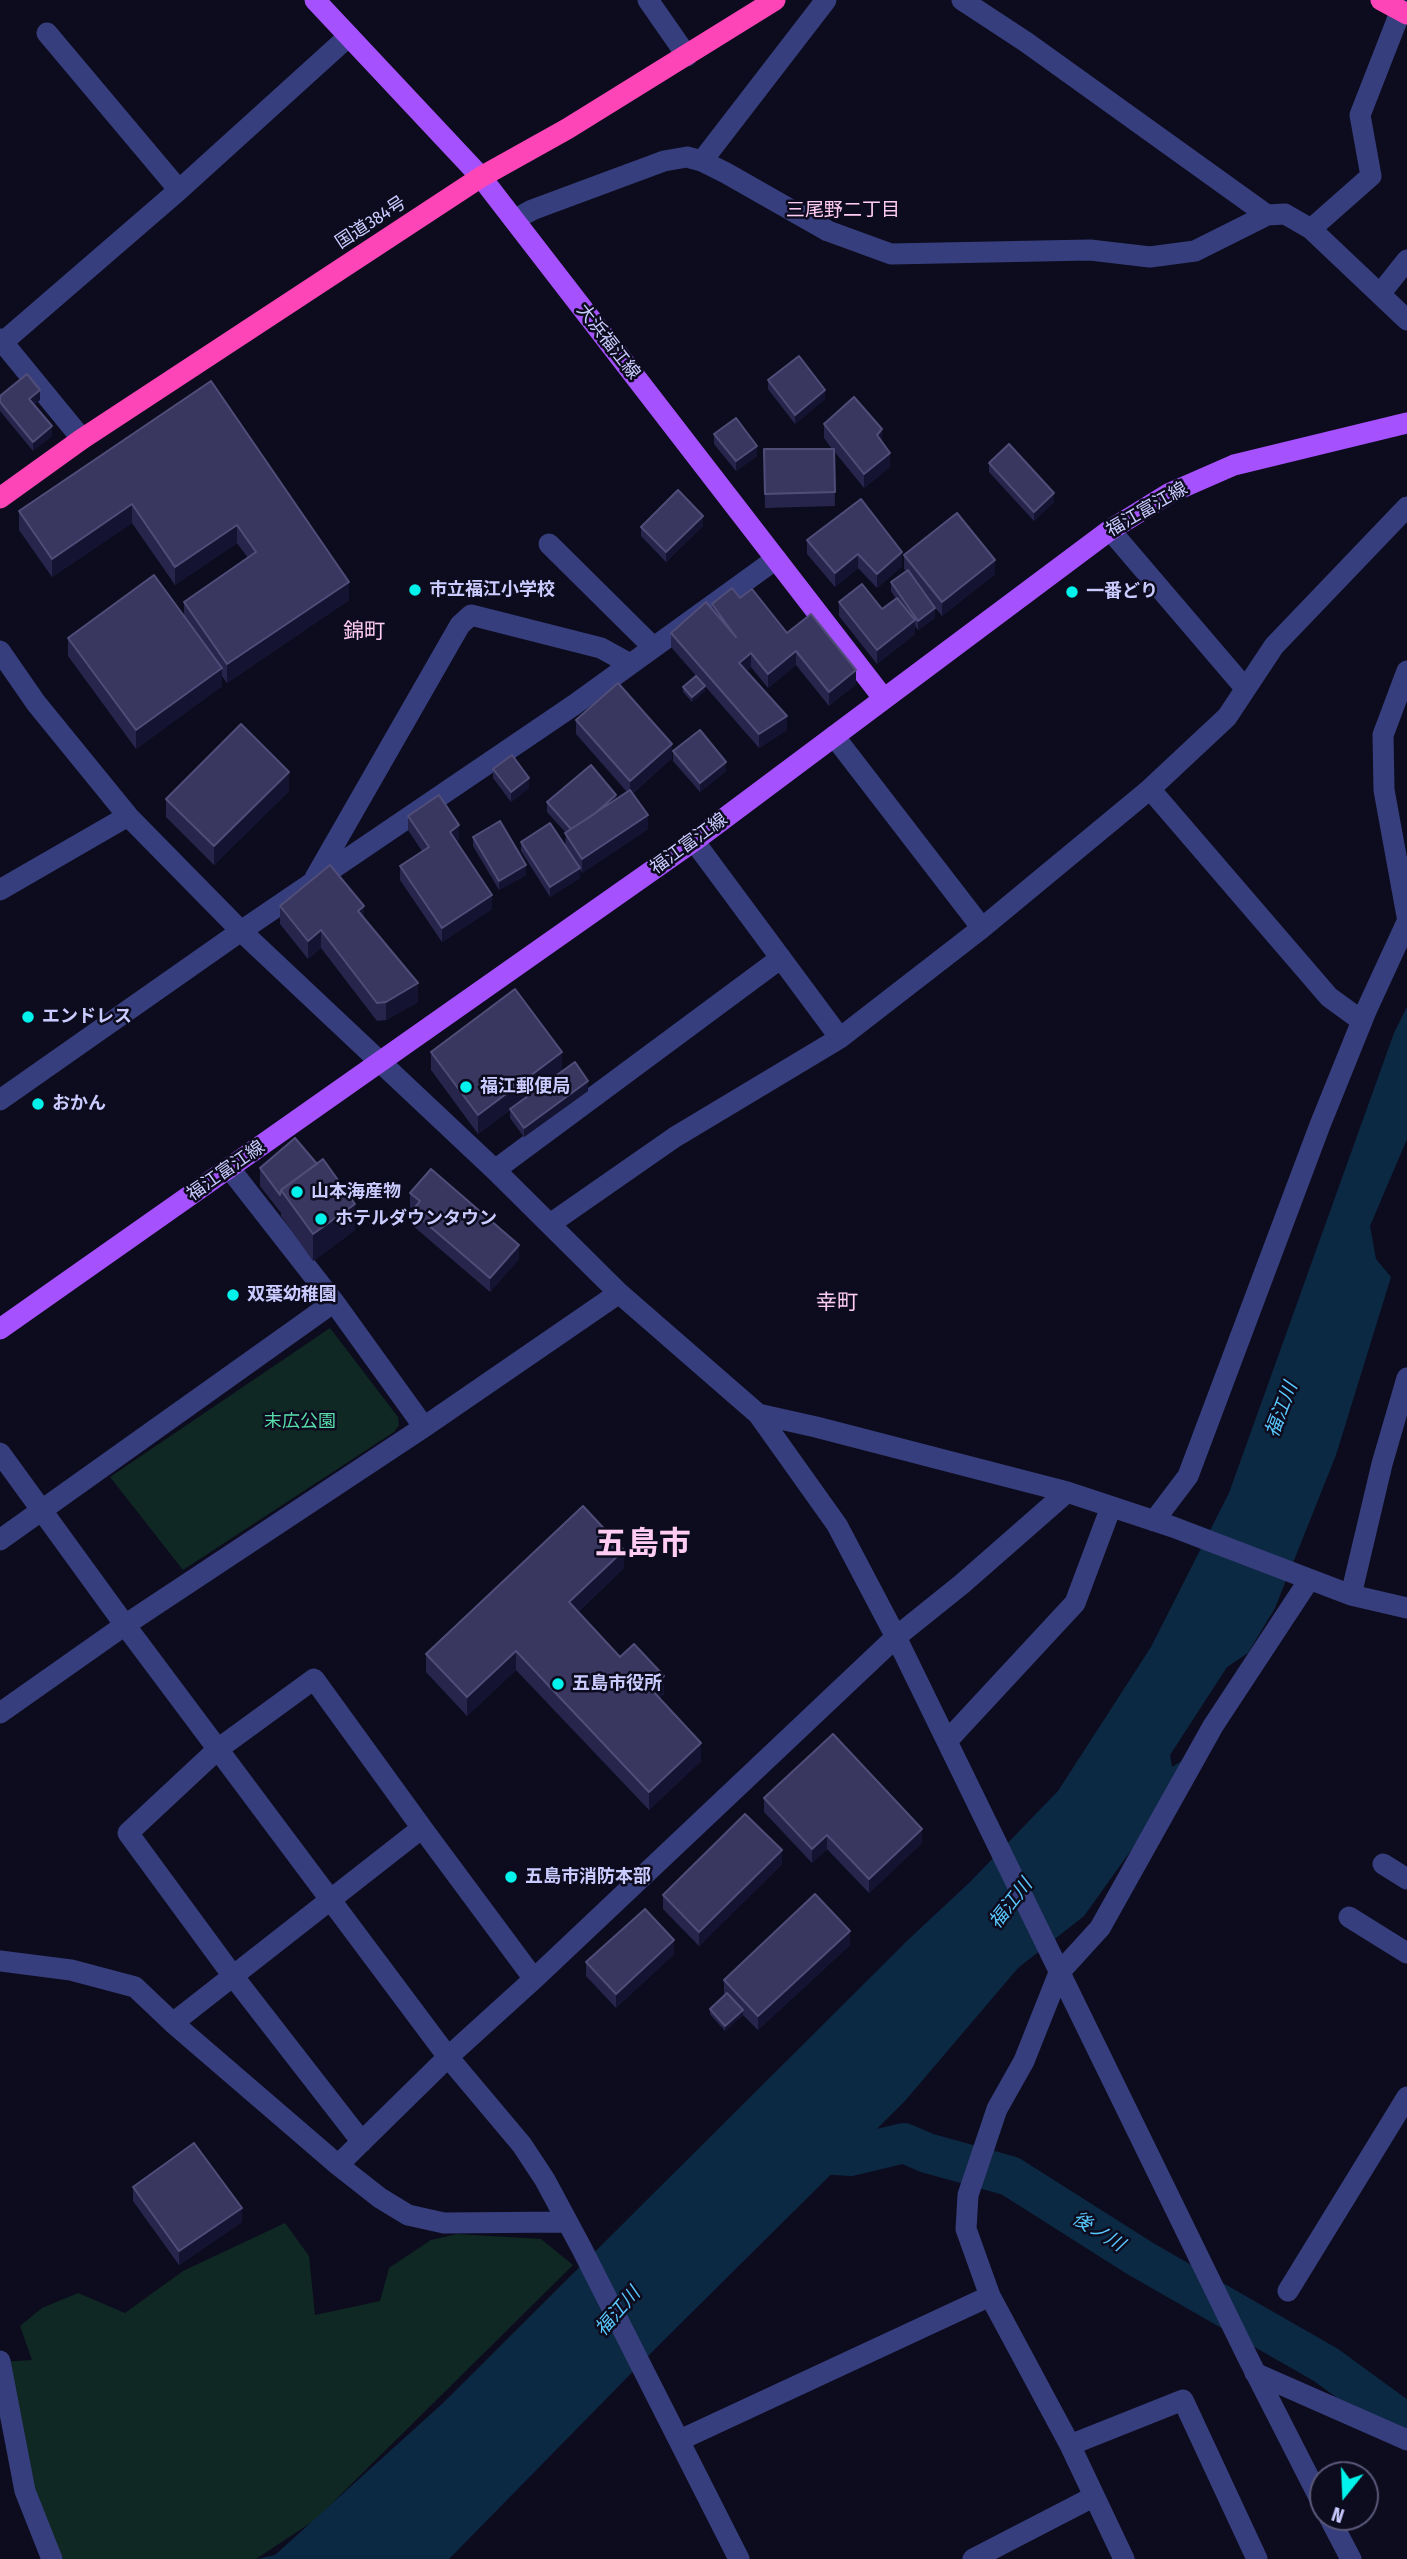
<!DOCTYPE html>
<meta charset="utf-8">
<style>
body{margin:0}
#map{position:relative;width:1407px;height:2559px;overflow:hidden;background:#0d0c1e;font-family:"Fira Sans Condensed",sans-serif}
canvas{display:block}
.north{position:absolute;left:1309px;top:2461px;width:70px;height:70px;box-sizing:border-box;background:#0d0c1e;border:2px solid #595878;border-radius:50%;rotate:198deg;font-size:19px;font-weight:700;line-height:28px;text-align:center;color:#cacbff}
.north::after{content:'';display:block;margin:auto;width:24px;height:32px;background:#01f3eb;clip-path:polygon(50% 0,100% 100%,50% 72%,0 100%)}
</style>
<div id="map">
<canvas width="1407" height="2559"></canvas>
<div class="north">N</div>
</div>
<script>
const context = document.querySelector('canvas').getContext('2d');
context.lineJoin = 'round';
function fillPath(path, color) { context.fillStyle = color; context.fill(path, 'evenodd'); }
const shape = rows => new Path2D(rows.map(r => 'M' + r).join(''));
function stroke(path, color, width, dash) { context.strokeStyle = color; context.lineWidth = width; context.lineCap = dash ? 'butt' : 'round'; context.setLineDash(dash || []); context.stroke(path); }
function label(font, color, halo, rows, align = 'center') {
  context.font = font + ' "Fira Sans Condensed","Noto Sans JP",sans-serif'; context.lineWidth = 5; context.setLineDash([]); context.textBaseline = 'middle'; context.strokeStyle = halo; context.fillStyle = color; for (const [text, x, y, turn = 0] of rows) {
    context.save(); context.translate(x, y); context.rotate((+turn || 0) * Math.PI / 180); context.textAlign = isNaN(turn) ? turn : align; if (halo) context.strokeText(text, 0, 0); context.fillText(text, 0, 0); context.restore();
  }
}
fillPath(shape([
 [330,1328,398,1417,399,1425,394,1432,183,1570,110,1477],
 [285,2223,309,2256,315,2315,380,2301,389,2268,431,2240,457,2234,541,2239,573,2265,315,2520,256,2559,63,2559,37,2511,0,2362,32,2360,20,2326,42,2308,78,2293,125,2313,183,2271]
]), '#0f2824');
fillPath(shape([
 [1407,1007,1407,1139,1370,1226,1376,1259,1391,1277,1336,1455,1275,1608,1248,1653,1227,1667,1170,1755,1172,1767,1185,1759,1155,1817,1084,1916,1018,1968,904,2102,659,2345,449,2559,257,2559,275,2555,442,2404,909,1939,970,1882,1058,1791,1151,1647,1229,1493,1394,1033]
]), '#0c2943');
stroke(shape([
 [796,2152,850,2156,904,2143,927,2153,1010,2176,1141,2259,1326,2365,1407,2424]
]), '#0c2943', 40);
stroke(shape([
 [648,0,687,56],
 [962,0,1026,42,1267,215],
 [47,33,179,190],
 [702,161,826,0],
 [514,220,532,210,664,161,687,157,702,161,726,173,828,231,891,254,1090,250,1150,257,1195,251,1267,215,1285,214,1311,229,1407,320],
 [1311,229,1371,176,1360,115,1401,10],
 [1380,294,1407,260],
 [0,339,82,439],
 [3,342,179,190,349,36],
 [1110,530,1245,688],
 [549,544,653,647],
 [0,651,36,703,128,816,241,931,495,1170,619,1293,758,1414,837,1525,896,1637,1248,2358,1323,2505],
 [1407,671,1383,735,1384,790,1407,916],
 [834,736,982,928],
 [1150,789,1329,997,1362,1021],
 [694,841,840,1038],
 [315,878,460,625,471,615,601,648,630,664],
 [0,890,128,816],
 [0,1100,241,931,574,705,776,559],
 [230,1169,334,1302,424,1427],
 [495,1170,781,958],
 [550,1224,675,1137,840,1038,982,928,1150,789,1227,717,1274,646,1407,507],
 [758,1414,816,1427,1067,1492,1173,1527,1351,1595,1407,1608],
 [0,1453,125,1625,448,2057,522,2145,545,2180,582,2249,739,2559],
 [1154,1521,1188,1476,1320,1125,1366,1011,1407,922],
 [0,1540,334,1302],
 [1351,1595,1382,1464,1407,1378],
 [0,1713,125,1625,424,1427,619,1293],
 [947,1741,1075,1603,1111,1507],
 [422,1828,534,1979],
 [1383,1864,1407,1879],
 [1349,1917,1407,1953],
 [0,1961,71,1970,135,1987,173,2023,338,2165,380,2198,408,2215,444,2223,567,2222],
 [173,2023,233,1976,422,1828,314,1679,218,1749,128,1833,233,1976,362,2142],
 [338,2165,448,2057,534,1979,896,1637,962,1584,1067,1492],
 [1288,2291,1407,2097],
 [0,2361,25,2491,52,2559],
 [1255,2373,1407,2440],
 [680,2440,990,2296],
 [1070,2445,1183,2400,1257,2559],
 [1329,2517,1351,2559],
 [973,2559,1093,2497],
 [1124,2559,1070,2445,990,2296,966,2229,968,2195,997,2109,1024,2061,1059,1973,1100,1928,1213,1726,1309,1580]
]), '#373e7d', 21);
stroke(shape([
 [315,0,481,177,884,699],
 [0,1329,694,841,1110,530,1170,493,1234,465,1407,423]
]), '#a651fe', 21);
stroke(shape([
 [1381,0,1407,14],
 [0,498,82,439,481,177,567,129,775,0]
]), '#fe45b7', 21);
fillPath(shape([
 [768,380,825,399,795,424,768,389],
 [211,381,349,600,227,683,222,676,222,686,136,749,68,656,68,638,184,615,184,602,248,558,237,543,175,585,132,523,52,577,19,530,19,511],
 [0,396,40,400,34,405,52,436,33,451,0,411],
 [824,424,882,442,890,467,864,488,834,451,835,506,765,508,764,449,832,449,824,438],
 [714,434,757,456,736,471,714,444],
 [989,463,1054,502,1034,521,989,472],
 [703,526,666,562,641,536,641,527],
 [807,540,902,566,877,588,858,568,835,587,807,554],
 [904,555,995,574,942,616,932,604,935,618,918,630,915,626,915,634,877,664,839,616,839,602,882,609,896,599,891,591,891,582,906,571,904,569],
 [740,598,856,684,829,706,796,665,768,688,751,667,746,671,787,730,759,748,671,647,671,633,712,609,712,604],
 [683,687,705,691,692,702,683,692],
 [576,720,672,758,633,793,648,829,582,873,580,869,580,878,550,897,521,851,521,842,565,847,566,833,547,812,547,802,616,799,627,792,576,734],
 [673,751,726,771,700,792,673,761],
 [493,769,529,788,511,802,493,778],
 [289,791,214,865,166,817,166,799],
 [408,816,459,839,456,842,492,909,442,942,400,880,400,866,422,851,408,830],
 [473,837,526,875,499,890,473,846],
 [280,906,364,918,418,1002,386,1020,377,1021,321,948,308,959,280,924],
 [431,1052,562,1071,588,1091,524,1137,510,1118,510,1110,478,1134,431,1070],
 [260,1168,355,1230,313,1261,281,1216,281,1213,260,1186],
 [410,1193,519,1259,490,1292,412,1225,412,1211,413,1209,410,1207],
 [624,1568,578,1612,620,1657,664,1694,659,1698,701,1761,649,1810,516,1670,467,1716,426,1672,426,1654],
 [764,1798,922,1843,869,1893,827,1849,812,1863,764,1812],
 [782,1864,699,1946,663,1909,663,1895],
 [850,1945,758,2030,743,2015,725,2031,710,2014,710,2009,725,1995,724,1994,724,1980],
 [674,1954,616,2008,586,1976,586,1962],
 [133,2187,242,2222,179,2265,133,2201]
]), '#27254c');
fillPath(shape([
 [40,390,40,400,29,409,29,399],
 [825,390,825,399,795,424,795,415],
 [52,426,52,436,33,451,33,442],
 [882,429,882,443,877,435],
 [757,446,757,456,736,471,736,461],
 [890,453,890,467,864,488,864,474],
 [1054,493,1054,502,1034,521,1034,512],
 [132,504,132,523,52,577,52,559],
 [703,516,703,526,666,562,666,552],
 [237,525,237,543,175,585,175,567],
 [902,552,902,566,877,588,877,574],
 [858,554,858,568,835,587,835,573],
 [995,560,995,574,942,616,942,602],
 [349,582,349,600,227,683,227,664],
 [935,608,935,618,918,630,918,621],
 [915,620,915,634,877,664,877,650],
 [796,651,796,665,768,688,768,674],
 [751,653,751,667,739,677,739,663],
 [222,668,222,686,136,749,136,730],
 [856,670,856,684,829,706,829,692],
 [705,686,705,691,692,702,692,697],
 [787,716,787,730,759,748,759,734],
 [672,744,672,758,630,795,630,781],
 [726,762,726,771,700,792,700,783],
 [289,772,289,791,214,865,214,846],
 [529,778,529,788,511,802,511,792],
 [616,795,616,804,573,832],
 [648,815,648,829,582,873,582,859],
 [459,825,459,839,450,846,450,832],
 [526,865,526,875,499,890,499,881],
 [580,868,580,878,550,897,550,887],
 [492,895,492,909,442,942,442,928],
 [364,906,364,925,358,911],
 [321,930,321,948,308,959,308,941],
 [418,983,418,1002,386,1020,386,1002],
 [562,1052,562,1071,478,1134,478,1115],
 [588,1081,588,1091,524,1137,524,1128],
 [355,1204,355,1230,313,1261,313,1234],
 [519,1245,519,1259,490,1292,490,1278],
 [624,1550,624,1568,569,1620,569,1602],
 [516,1651,516,1670,467,1716,467,1697],
 [664,1676,664,1694,650,1707,650,1688],
 [701,1743,701,1761,649,1810,649,1792],
 [922,1829,922,1843,869,1893,869,1879],
 [827,1835,827,1849,812,1863,812,1849],
 [782,1850,782,1864,699,1946,699,1932],
 [850,1931,850,1945,758,2030,758,2016],
 [674,1940,674,1954,616,2008,616,1994],
 [743,2010,743,2015,725,2031,725,2026],
 [242,2208,242,2222,179,2265,179,2251]
]), '#151332');
const building = shape([
 [799,356,825,390,795,415,768,380,799,356],
 [27,374,40,390,29,399,52,426,33,442,0,402,0,396,27,374],
 [211,381,349,582,227,664,184,602,256,552,237,525,175,567,132,504,52,559,19,511,211,381],
 [854,397,882,429,877,435,890,453,864,474,824,424,854,397],
 [736,418,757,446,736,461,714,434,736,418],
 [1009,444,1054,493,1034,512,989,463,1009,444],
 [764,449,834,449,835,492,765,494,764,449],
 [678,490,703,516,666,552,641,527,678,490],
 [861,499,902,552,877,574,858,554,835,573,807,540,861,499],
 [957,513,995,560,942,602,904,555,957,513],
 [908,570,935,608,918,621,891,582,908,570],
 [154,575,222,668,136,730,68,638,154,575],
 [862,584,882,609,897,598,915,620,877,650,839,602,862,584],
 [732,588,740,598,752,589,787,633,811,614,856,670,829,692,796,651,768,674,751,653,739,663,787,716,759,734,671,633,706,602,736,637,712,604,732,588],
 [696,676,705,686,692,697,683,687,696,676],
 [618,683,672,744,630,781,576,720,618,683],
 [241,724,289,772,214,846,166,799,241,724],
 [700,730,726,762,700,783,673,751,700,730],
 [512,755,529,778,511,792,493,769,512,755],
 [591,765,616,795,593,815,571,829,547,802,591,765],
 [630,790,648,815,582,859,565,833,630,790],
 [439,795,459,825,450,832,492,895,442,928,400,866,429,847,408,816,439,795],
 [500,821,526,865,499,881,473,837,500,821],
 [550,823,580,868,550,887,521,842,550,823],
 [330,865,364,906,358,911,418,983,386,1002,377,1003,321,930,308,941,280,906,330,865],
 [515,989,562,1052,478,1115,431,1052,515,989],
 [575,1062,588,1081,524,1128,510,1109,575,1062],
 [295,1138,317,1164,281,1190,280,1195,260,1168,295,1138],
 [323,1159,355,1204,313,1234,281,1190,323,1159],
 [431,1169,519,1245,490,1278,412,1211,420,1201,410,1193,431,1169],
 [583,1506,624,1550,569,1602,620,1657,634,1644,664,1676,650,1688,701,1743,649,1792,516,1651,467,1697,426,1654,583,1506],
 [833,1734,922,1829,869,1879,827,1835,812,1849,764,1798,833,1734],
 [745,1814,782,1850,699,1932,663,1895,745,1814],
 [815,1894,850,1931,758,2016,724,1980,815,1894],
 [645,1909,674,1940,616,1994,586,1962,645,1909],
 [727,1993,743,2010,725,2026,710,2009,727,1993],
 [194,2143,242,2208,179,2251,133,2187,194,2143]
]);
fillPath(building, '#393660');
stroke(building, '#504e79', 2);
for (const [x, y, r, color] of [
 [415,590,7,"#01f3eb"],
 [1072,592,7,"#01f3eb"],
 [28,1017,7,"#01f3eb"],
 [466,1087,7,"#01f3eb"],
 [38,1104,7,"#01f3eb"],
 [297,1192,7,"#01f3eb"],
 [321,1219,7,"#01f3eb"],
 [233,1295,7,"#01f3eb"],
 [558,1684,7,"#01f3eb"],
 [511,1877,7,"#01f3eb"]
]) { const dot = new Path2D(); dot.arc(x, y, r, 0, 2 * Math.PI); context.fillStyle = color; context.fill(dot); stroke(dot, '#0d0c1e', 2.5); }
label('18px', '#cacbff', '#0d0c1e', [
 ["国道384号",371,223,-33],
 ["大浜福江線",608,342,52],
 ["福江富江線",1147,510,-30],
 ["福江富江線",689,844,-36],
 ["福江富江線",226,1171,-35]
]);
label('bold 18px', '#cacbff', '#0d0c1e', [
 ["市立福江小学校",429,590],
 ["一番どり",1086,592],
 ["エンドレス",42,1017],
 ["福江郵便局",480,1087],
 ["おかん",52,1104],
 ["山本海産物",311,1192],
 ["ホテルダウンタウン",335,1219],
 ["双葉幼稚園",247,1295],
 ["五島市役所",572,1684],
 ["五島市消防本部",525,1877]
], 'left');
label('18px', '#57deaa', '#0d0c1e', [
 ["末広公園",300,1422]
]);
label('19px', '#ffccf3', '#0d0c1e', [
 ["三尾野二丁目",843,211]
]);
label('italic 19px', '#58c8fe', '#0d0c1e', [
 ["福江川",1282,1410,-69],
 ["福江川",1011,1904,-52],
 ["後ノ川",1098,2232,32],
 ["福江川",618,2312,-49]
]);
label('21px', '#ffccf3', '#0d0c1e', [
 ["錦町",364,632],
 ["幸町",837,1303]
]);
label('bold 32px', '#ffccf3', '#0d0c1e', [
 ["五島市",643,1545]
]);
</script>
